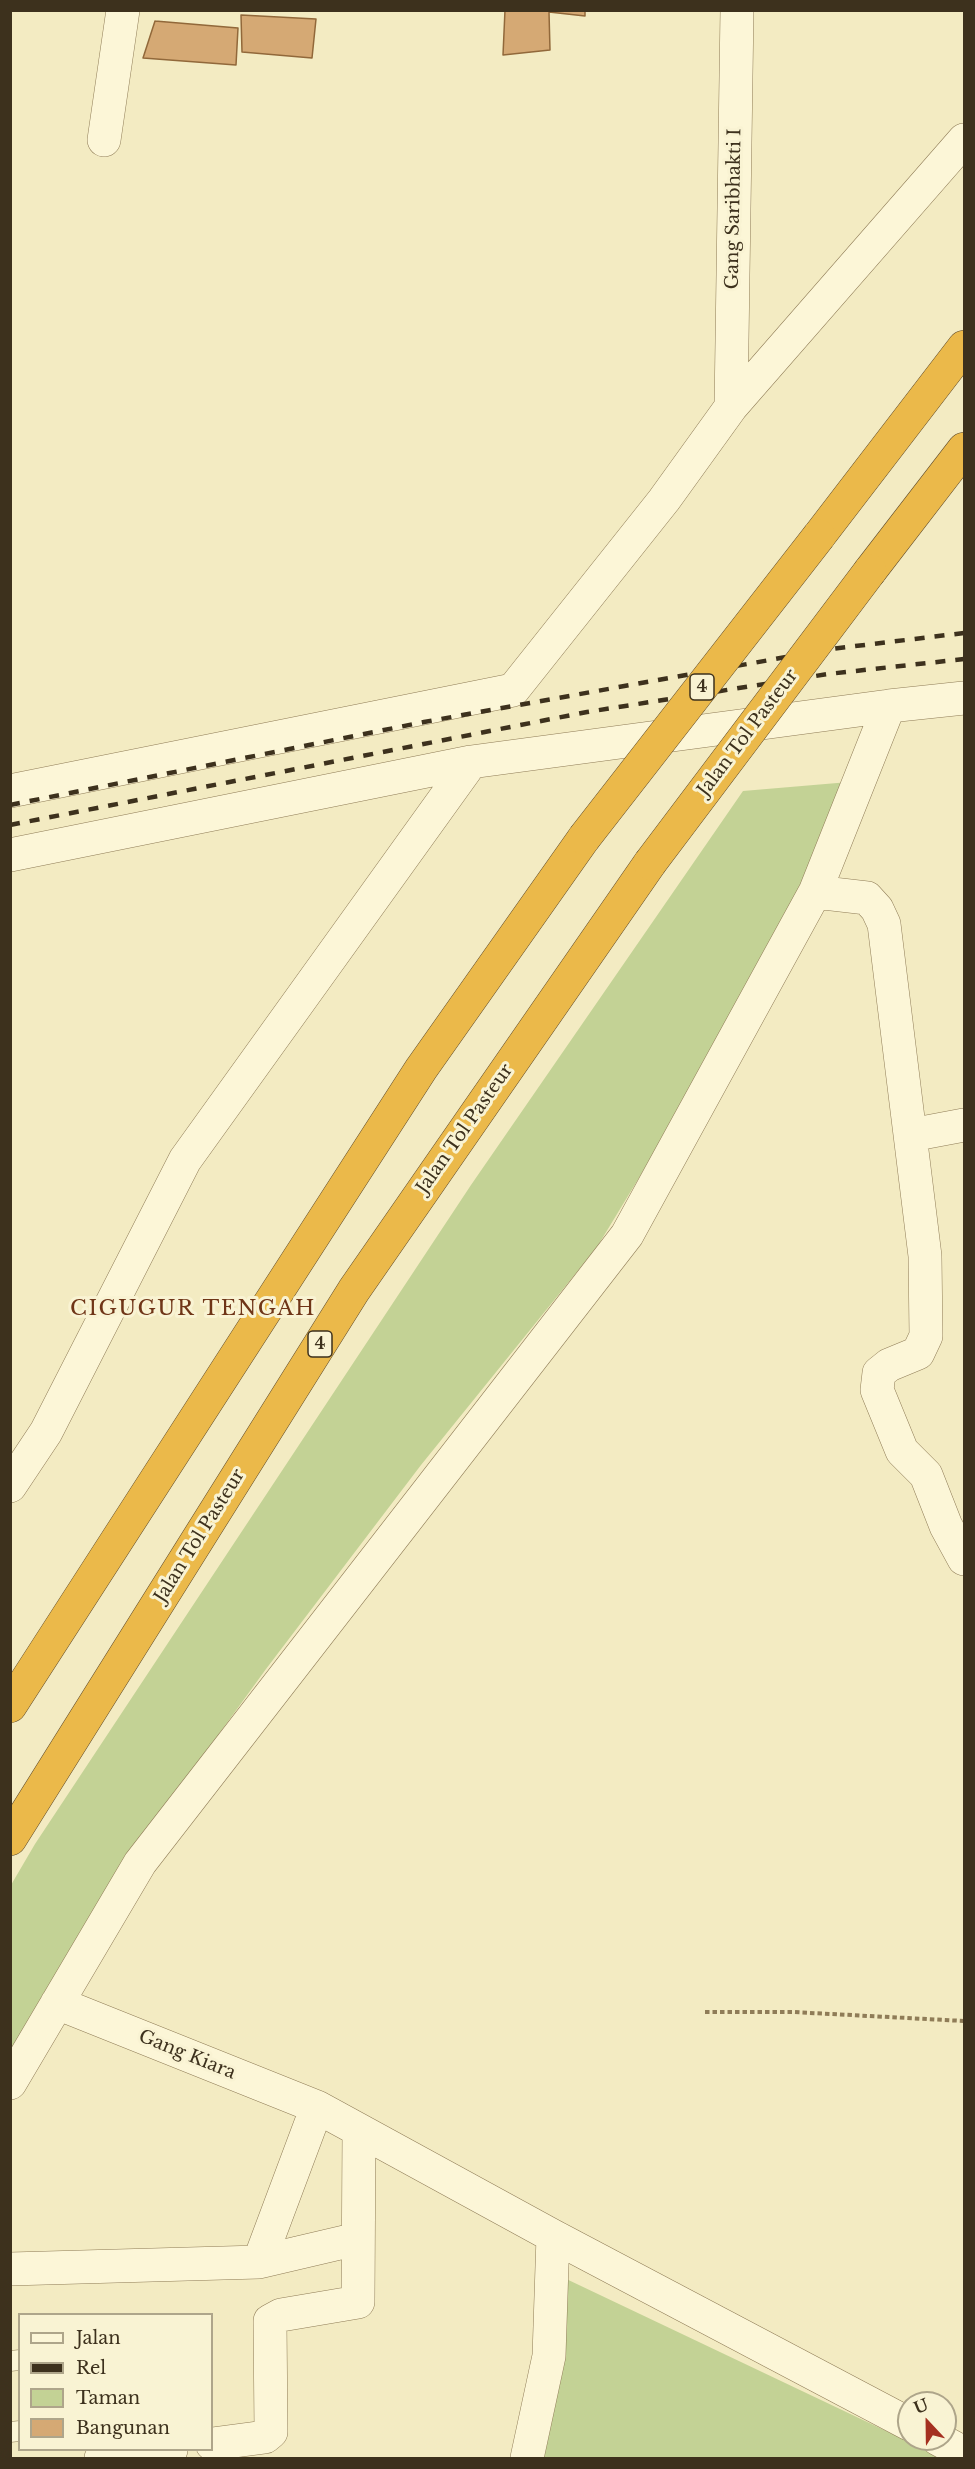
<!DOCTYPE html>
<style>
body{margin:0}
#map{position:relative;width:975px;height:2469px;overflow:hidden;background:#f3ebc2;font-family:"Libre Baskerville",serif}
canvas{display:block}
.frame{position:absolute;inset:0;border:12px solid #3d311d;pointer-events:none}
.legend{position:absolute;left:18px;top:2313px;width:195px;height:138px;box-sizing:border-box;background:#f9f3d3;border:2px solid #aea58a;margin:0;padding:8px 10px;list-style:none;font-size:18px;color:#3d311d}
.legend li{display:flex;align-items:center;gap:12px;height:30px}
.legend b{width:30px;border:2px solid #aea58a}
.north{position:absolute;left:897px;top:2391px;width:60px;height:60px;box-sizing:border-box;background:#f9f3d3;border:2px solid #aea58a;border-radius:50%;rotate:338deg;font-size:16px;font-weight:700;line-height:24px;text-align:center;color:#3d311d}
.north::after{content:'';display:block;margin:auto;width:21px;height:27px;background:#a53020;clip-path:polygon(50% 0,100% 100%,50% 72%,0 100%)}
</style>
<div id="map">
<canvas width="975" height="2469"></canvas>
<div class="frame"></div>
<ul class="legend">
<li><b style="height:8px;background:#fcf6d7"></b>Jalan</li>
<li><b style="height:8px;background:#3d311d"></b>Rel</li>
<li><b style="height:16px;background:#c3d295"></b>Taman</li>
<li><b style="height:16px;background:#d5a974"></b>Bangunan</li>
</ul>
<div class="north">U</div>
</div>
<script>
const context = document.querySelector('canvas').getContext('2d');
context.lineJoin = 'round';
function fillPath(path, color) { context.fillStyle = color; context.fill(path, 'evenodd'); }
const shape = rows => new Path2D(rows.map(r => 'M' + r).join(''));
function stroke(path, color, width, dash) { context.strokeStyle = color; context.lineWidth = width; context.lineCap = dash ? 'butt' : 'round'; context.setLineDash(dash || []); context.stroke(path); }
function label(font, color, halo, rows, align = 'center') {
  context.font = font + ' "Libre Baskerville",serif'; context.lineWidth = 6; context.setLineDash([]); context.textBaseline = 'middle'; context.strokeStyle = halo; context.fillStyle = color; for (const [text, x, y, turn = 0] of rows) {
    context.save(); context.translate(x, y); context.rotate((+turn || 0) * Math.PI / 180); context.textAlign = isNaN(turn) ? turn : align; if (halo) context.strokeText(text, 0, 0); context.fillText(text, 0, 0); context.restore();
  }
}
fillPath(shape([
 [849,782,792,917,685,1102,597,1247,421,1465,266,1669,121,1869,11,2054,11,1885,35,1844,471,1185,743,791],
 [560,2276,943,2458,534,2458]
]), '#c3d295');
const building = shape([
 [505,10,585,10,585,16,549,12,550,50,503,55,505,10],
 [241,15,316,19,312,58,242,52,241,15],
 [155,21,238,28,236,65,143,58,155,21]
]);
fillPath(building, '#d5a974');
stroke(building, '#91683a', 1.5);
const service = shape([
 [10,2361,20,2360],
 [10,2432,20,2431]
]);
const minor = shape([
 [104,140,123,10],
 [731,407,737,10],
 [10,791,513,690,664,500,731,407,964,140],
 [10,855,471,762,889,706,964,698],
 [815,892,867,898,877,909,884,924,925,1256,926,1336,918,1353,889,1365,879,1373,877,1390,902,1451,926,1475,946,1526,964,1559],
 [911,1135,964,1125],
 [10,1486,46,1432,185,1160,471,762],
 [57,2003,317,2107,553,2236,909,2424],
 [10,2083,140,1863,627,1235,815,892,889,706],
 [259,2262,317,2107],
 [10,2269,259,2262,357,2239],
 [938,2439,964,2453],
 [212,2444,265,2437,271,2432,270,2321,281,2315,358,2302,359,2131],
 [101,2458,171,2450],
 [527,2458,549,2356,553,2236]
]);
const motorway = shape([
 [819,536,964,347],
 [870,571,964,449],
 [10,1706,421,1069,584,838],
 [10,1839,354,1290,650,863]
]);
stroke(service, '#8f7c57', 21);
stroke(minor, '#8f7c57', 34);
stroke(motorway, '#5d492b', 34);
stroke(shape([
 [705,2012,793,2012,964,2021]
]), '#8f7c57', 4, [4.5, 3]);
stroke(service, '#fcf6d7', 20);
stroke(minor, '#fcf6d7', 33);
stroke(motorway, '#ebb94a', 33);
stroke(shape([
 [10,805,424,722,831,649,964,633],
 [10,825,587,712,828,674,964,659]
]), '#3d311d', 4.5, [10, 10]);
const motorwayBridge = shape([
 [584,838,819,536],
 [650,863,870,571]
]);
stroke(motorwayBridge, '#5d492b', 34, []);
stroke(motorwayBridge, '#ebb94a', 33);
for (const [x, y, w] of [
 [702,687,24],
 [320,1344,24]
]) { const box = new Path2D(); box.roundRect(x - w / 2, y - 13, w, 26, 4.5); context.fillStyle = '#f9f3d3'; context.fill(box); stroke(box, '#3d311d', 1.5); }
label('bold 16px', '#3d311d', null, [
 ["4",702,687],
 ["4",320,1344]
]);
label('18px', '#3d311d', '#f9f3d3', [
 ["Gang Saribhakti I",734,209,-89],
 ["Jalan Tol Pasteur",748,733,-53],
 ["Jalan Tol Pasteur",465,1129,-55],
 ["Jalan Tol Pasteur",200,1536,-58],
 ["Gang Kiara",187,2055,22]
]);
context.letterSpacing = '1.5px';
label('21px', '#6f3517', '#f9f3d3', [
 ["CIGUGUR TENGAH",193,1309]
]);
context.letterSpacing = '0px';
</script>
